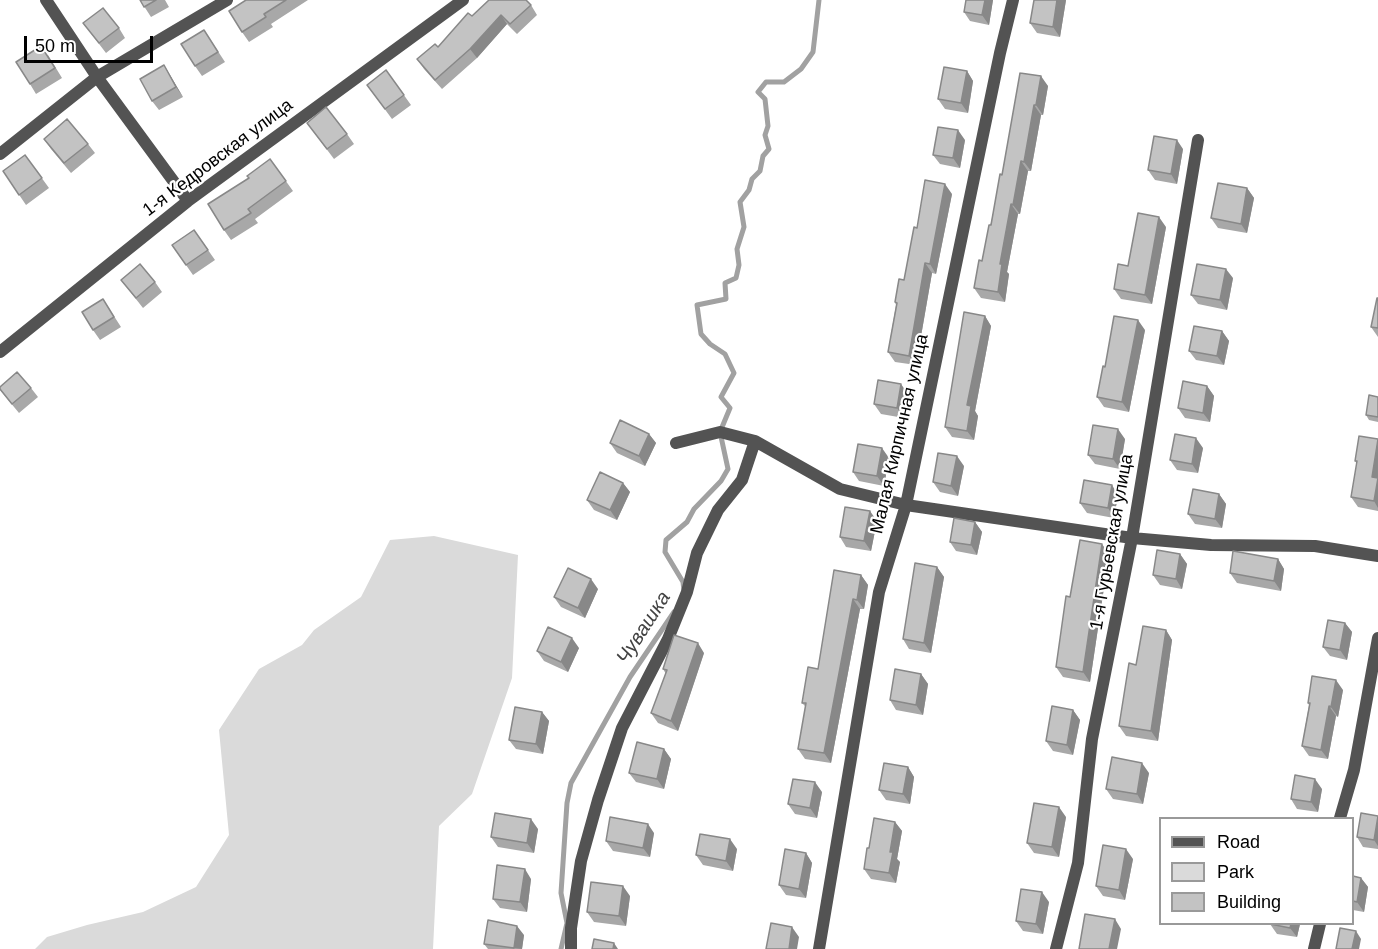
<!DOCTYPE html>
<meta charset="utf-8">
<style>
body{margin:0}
#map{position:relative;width:1378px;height:949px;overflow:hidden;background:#fff;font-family:Arial,sans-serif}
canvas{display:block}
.legend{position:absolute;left:1159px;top:817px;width:195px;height:108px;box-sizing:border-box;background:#fff;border:2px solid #999;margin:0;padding:8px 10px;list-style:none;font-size:18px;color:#000}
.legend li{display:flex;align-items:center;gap:12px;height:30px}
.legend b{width:30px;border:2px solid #999}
.scale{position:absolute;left:24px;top:36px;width:129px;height:27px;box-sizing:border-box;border:3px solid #000;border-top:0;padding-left:8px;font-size:18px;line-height:21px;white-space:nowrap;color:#000;-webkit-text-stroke:4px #fff;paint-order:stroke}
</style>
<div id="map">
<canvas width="1378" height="949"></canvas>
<ul class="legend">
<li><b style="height:8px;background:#535353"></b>Road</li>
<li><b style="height:16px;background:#dadada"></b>Park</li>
<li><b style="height:16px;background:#c3c3c3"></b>Building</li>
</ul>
<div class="scale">50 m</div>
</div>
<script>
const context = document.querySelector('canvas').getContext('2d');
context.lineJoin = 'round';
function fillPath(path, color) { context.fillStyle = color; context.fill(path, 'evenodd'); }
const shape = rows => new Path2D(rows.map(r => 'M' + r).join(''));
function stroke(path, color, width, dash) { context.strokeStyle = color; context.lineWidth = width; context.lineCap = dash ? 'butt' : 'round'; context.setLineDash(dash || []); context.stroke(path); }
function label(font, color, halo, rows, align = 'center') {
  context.font = font + ' Arial,sans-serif'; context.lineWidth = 4.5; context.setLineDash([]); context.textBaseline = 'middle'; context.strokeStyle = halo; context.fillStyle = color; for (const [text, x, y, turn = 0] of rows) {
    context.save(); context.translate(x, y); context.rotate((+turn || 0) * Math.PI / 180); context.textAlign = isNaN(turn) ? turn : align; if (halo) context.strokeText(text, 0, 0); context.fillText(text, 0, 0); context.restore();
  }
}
fillPath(shape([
 [434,536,518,555,512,678,472,794,439,826,433,949,35,949,47,937,87,925,143,912,196,887,229,835,219,730,259,669,302,645,314,630,361,597,390,540]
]), '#dadada');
stroke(shape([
 [684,591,683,582,665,552,666,540,687,522,694,509,721,481,728,469,720,432,730,408,721,397,734,373,725,354,710,344,701,334,697,305,726,299,725,283,736,278,739,265,737,249,744,227,740,202,749,190,752,179,760,171,763,156,769,149,765,135,768,126,765,99,758,92,766,82,784,82,801,69,813,52,819,0],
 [561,949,567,923,561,893,567,803,571,783,630,677,674,612]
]), '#a1a1a1', 5);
stroke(shape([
 [46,0,97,77,188,201],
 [0,154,97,77,227,0],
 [0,352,188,201,463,0],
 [676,443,720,432,755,441,840,489,906,505,1132,538,1211,545,1315,546,1378,556],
 [1340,818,1354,770,1378,638],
 [571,949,571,928,581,861,598,800,622,728,668,639,687,592,697,553,718,510,742,480,755,441],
 [819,949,879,592,906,505,1000,53,1013,0],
 [1056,949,1078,863,1092,739,1132,538,1198,140],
 [1314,949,1320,924]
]), '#535353', 12);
fillPath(shape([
 [140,0,165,0,169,7,151,17],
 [246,0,308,0,271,24,273,27,249,42,242,32],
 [966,0,993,0,989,25,970,21,964,12],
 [1066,0,1060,37,1037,33,1030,23],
 [531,5,537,15,517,34,507,24,477,58,442,89,424,69,417,59,438,47,472,16],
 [83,23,119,28,125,38,106,53],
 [204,30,225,62,202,76,195,66],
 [48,55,62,78,36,94,30,84],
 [164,65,183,97,159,110,152,101],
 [386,70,411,105,392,119,367,85],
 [967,71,973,81,968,113,945,109,938,99],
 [1020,73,1048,86,1043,115,1041,115,1031,171,1028,171,1020,214,1018,214,1007,272,1009,274,1005,302,981,298,974,288,982,261,1002,175],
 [307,123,347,134,354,144,334,159],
 [44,139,88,144,95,153,71,173,51,149],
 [965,140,960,168,940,164,933,155],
 [1183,149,1177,184,1155,180,1148,170],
 [25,155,49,188,26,205,3,171],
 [270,159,293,191,255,219,258,223,231,240,224,230,249,178],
 [1247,188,1254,198,1247,233,1218,228,1211,218],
 [952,194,936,274,932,273,916,365,895,362,888,352,896,305,895,302,904,280,917,228],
 [1166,227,1152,304,1121,299,1114,289,1128,266],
 [194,230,215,260,193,275,172,245],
 [1233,278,1227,310,1198,304,1191,295],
 [121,280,155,282,162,292,143,308],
 [1378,298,1378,337,1371,327],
 [103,299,121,327,100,340,93,330],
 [985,316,991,326,975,411,978,416,974,440,952,437,945,427],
 [1145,330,1129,412,1104,407,1097,397,1105,367],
 [1222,331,1229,341,1224,365,1196,360,1189,351],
 [1207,386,1214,396,1210,422,1185,418,1178,408],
 [31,388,38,397,19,413,0,390],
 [908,394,904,418,881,414,874,404],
 [1378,397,1378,422,1369,420,1366,415],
 [649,434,656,443,645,466,617,453,610,443],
 [1125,439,1120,469,1095,464,1088,455],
 [1378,439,1378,511,1358,507,1351,497,1357,464,1355,461],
 [1203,448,1198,473,1177,470,1170,460],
 [889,458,884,486,859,481,853,472],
 [964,466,958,496,940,492,933,482],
 [623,483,630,492,617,520,594,510,587,500],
 [1219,494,1226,504,1222,528,1195,524,1188,514],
 [1118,495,1114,518,1087,513,1080,503],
 [877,521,871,551,846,547,840,537],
 [975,522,982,532,977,555,956,551,950,542],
 [1109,554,1090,682,1063,677,1056,667,1070,597],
 [1180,554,1187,564,1182,589,1160,585,1153,575],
 [1278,559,1284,569,1281,591,1237,583,1230,573],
 [937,567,944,577,931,653,909,649,903,639],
 [861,575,868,585,864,609,860,609,831,763,805,759,798,749,806,707,802,703],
 [598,589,585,618,561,607,554,597],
 [1345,623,1352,632,1347,660,1330,656,1323,647],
 [1166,630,1172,640,1158,741,1126,736,1119,726],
 [579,648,568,672,544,661,537,651],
 [704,653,678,731,658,723,651,713,666,674,663,669],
 [921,674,928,684,923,715,896,710,890,700],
 [1343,690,1338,717,1336,716,1328,759,1309,756,1302,746,1309,705,1308,703],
 [1073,710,1080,720,1073,755,1053,751,1046,741],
 [542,712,549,721,543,754,516,749,509,740],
 [664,749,671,759,664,789,636,782,629,773],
 [908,767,914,777,910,804,886,800,879,790],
 [1149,773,1143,804,1113,799,1106,789],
 [1322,789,1318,812,1297,809,1291,799],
 [822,792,817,818,795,814,788,804],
 [1378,816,1378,849,1363,847,1357,837],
 [1066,817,1059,857,1034,853,1027,843],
 [895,822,902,831,897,859,900,862,896,883,871,879,864,869,869,848],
 [538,829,534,853,498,847,491,837],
 [654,833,650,857,613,851,606,841],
 [737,849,733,871,703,865,696,855],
 [806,853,812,863,806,898,786,895,779,885],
 [1133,859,1125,900,1103,896,1096,886],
 [1353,876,1361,878,1368,887,1364,912,1353,910],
 [531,879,527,912,500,908,493,899],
 [630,896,626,926,594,922,587,912],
 [1049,902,1043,934,1023,931,1016,921],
 [1270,924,1300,924,1297,937,1277,934],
 [524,935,522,949,488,949,484,944]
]), '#a8a8a8');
fillPath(shape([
 [985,0,993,0,989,25,982,15],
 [1057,0,1066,0,1060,37,1053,27],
 [501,15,507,24,477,58,470,49],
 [164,65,170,75,183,97,176,87],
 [967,71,973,81,968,113,961,103],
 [1041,76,1048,86,1043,115,1036,105],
 [1034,105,1041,115,1031,171,1024,162],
 [958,130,965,140,960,168,953,158],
 [1177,140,1183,149,1177,184,1171,174],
 [1021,161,1028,171,1020,214,1013,205],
 [945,184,952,194,936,274,930,264],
 [1247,188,1254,198,1247,233,1241,224],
 [1011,204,1018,214,1007,272,1009,274,1005,302,998,292,1000,264],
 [1159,217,1166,227,1152,304,1145,295],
 [925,263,932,273,916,365,909,356],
 [1226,269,1233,278,1227,310,1220,300],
 [985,316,991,326,975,411,978,416,974,440,967,431,967,405],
 [1138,320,1145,330,1129,412,1122,402],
 [1222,331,1229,341,1224,365,1217,356],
 [901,384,908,394,904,418,897,408],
 [1207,386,1214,396,1210,422,1203,413],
 [1118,429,1125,439,1120,469,1113,459],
 [649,434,656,443,645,466,639,456],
 [1196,438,1203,448,1198,473,1192,464],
 [1378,441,1378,508,1374,501,1372,477],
 [882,448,889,458,884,486,877,476],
 [957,456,964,466,958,496,951,486],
 [623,483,630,492,617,520,610,510],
 [1112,485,1118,495,1114,518,1108,508],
 [1219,494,1226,504,1222,528,1215,519],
 [870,511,877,521,871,551,864,541],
 [975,522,982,532,977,555,971,545],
 [1102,544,1109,554,1090,682,1083,672],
 [1180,554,1187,564,1182,589,1176,579],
 [1278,559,1284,569,1281,591,1274,581],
 [937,567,944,577,931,653,924,643],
 [861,575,868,585,864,609,857,600],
 [591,579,598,589,585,618,578,608],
 [853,599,860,609,831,763,824,753],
 [1345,623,1352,632,1347,660,1340,650],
 [1166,630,1172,640,1158,741,1151,731],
 [572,638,579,648,568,672,561,662],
 [698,643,704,653,678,731,671,721],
 [921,674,928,684,923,715,916,705],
 [1336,680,1343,690,1338,717,1331,707],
 [1329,706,1336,716,1328,759,1321,750],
 [1073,710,1080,720,1073,755,1067,745],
 [542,712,549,721,543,754,536,744],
 [664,749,671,759,664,789,657,779],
 [1142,763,1149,773,1143,804,1137,794],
 [908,767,914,777,910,804,903,794],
 [1315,779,1322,789,1318,812,1311,802],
 [815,782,822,792,817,818,810,808],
 [1059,807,1066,817,1059,857,1052,847],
 [1378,817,1378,846,1374,840],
 [531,819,538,829,534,853,527,843],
 [895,822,902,831,897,859,900,862,896,883,889,873,890,852],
 [648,824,654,833,650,857,643,848],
 [730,839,737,849,733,871,726,861],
 [1126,849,1133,859,1125,900,1119,890],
 [806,853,812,863,806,898,799,889],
 [525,869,531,879,527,912,520,902],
 [1361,878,1368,887,1364,912,1357,902],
 [623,886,630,896,626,926,619,916],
 [1042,892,1049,902,1043,934,1036,924],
 [1115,919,1121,929,1117,949,1109,949],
 [1291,924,1300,924,1297,937,1290,928],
 [517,926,524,935,522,949,514,948],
 [792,927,799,937,797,949,789,949],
 [1356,931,1361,939,1359,949,1352,949],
 [614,943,618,949,613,949]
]), '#888');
const building = shape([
 [140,0,156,0,144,7,140,0],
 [246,0,286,0,264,14,266,17,242,32,229,11,246,0],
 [489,0,526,0,531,5,510,24,501,15,470,49,435,80,417,59,435,44,438,47,468,13,472,16,489,0],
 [966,0,985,0,982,15,964,12,966,0],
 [1034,0,1057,0,1053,27,1030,23,1034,0],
 [103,8,119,28,99,43,83,23,103,8],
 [204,30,218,52,195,66,181,44,204,30],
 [41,46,55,68,30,84,16,62,41,46],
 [164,65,176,87,152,101,140,79,164,65],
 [944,67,967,71,961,103,938,99,944,67],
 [386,70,404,95,385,109,367,85,386,70],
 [1020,73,1041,76,1036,105,1034,105,1024,162,1021,161,1013,205,1011,204,1000,264,1002,264,998,292,974,288,979,260,982,261,989,225,991,225,1000,174,1002,175,1020,73],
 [326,107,347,134,327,149,307,123,326,107],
 [67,119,88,144,64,163,44,139,67,119],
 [938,127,958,130,953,158,933,155,938,127],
 [1154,136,1177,140,1171,174,1148,170,1154,136],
 [25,155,42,178,19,195,3,171,25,155],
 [270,159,286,181,248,209,251,213,224,230,208,204,249,178,247,176,270,159],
 [925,180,945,184,930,264,925,263,909,356,888,352,897,303,895,302,899,279,904,280,914,227,917,228,925,180],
 [1218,183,1247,188,1241,224,1211,218,1218,183],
 [1138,213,1159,217,1145,295,1114,289,1118,264,1128,266,1138,213],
 [194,230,208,250,186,265,172,245,194,230],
 [140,264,155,282,136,298,121,280,140,264],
 [1197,264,1226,269,1220,300,1191,295,1197,264],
 [1377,298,1378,298,1378,328,1371,327,1377,298],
 [103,299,114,317,93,330,82,312,103,299],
 [964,312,985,316,967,405,971,406,967,431,945,427,964,312],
 [1114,316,1138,320,1122,402,1097,397,1103,366,1105,367,1114,316],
 [1194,326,1222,331,1217,356,1189,351,1194,326],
 [17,372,31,388,12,404,0,389,0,387,17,372],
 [878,380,901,384,897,408,874,404,878,380],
 [1183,381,1207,386,1203,413,1178,408,1183,381],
 [1369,395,1378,397,1378,417,1366,415,1369,395],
 [620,420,649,434,639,456,610,443,620,420],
 [1093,425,1118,429,1113,459,1088,455,1093,425],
 [1175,434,1196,438,1192,464,1170,460,1175,434],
 [1359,436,1378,439,1372,477,1378,478,1374,501,1351,497,1357,461,1355,461,1359,436],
 [858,444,882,448,877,476,853,472,858,444],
 [938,453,957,456,951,486,933,482,938,453],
 [600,472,623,483,610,510,587,500,600,472],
 [1084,480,1112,485,1108,508,1080,503,1084,480],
 [1193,489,1219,494,1215,519,1188,514,1193,489],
 [845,507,870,511,864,541,840,537,845,507],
 [954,518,975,522,971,545,950,542,954,518],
 [1080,540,1102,544,1083,672,1056,667,1066,596,1070,597,1080,540],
 [1157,550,1180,554,1176,579,1153,575,1157,550],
 [1233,551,1278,559,1274,581,1230,573,1233,551],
 [915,563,937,567,924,643,903,639,915,563],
 [568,568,591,579,578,608,554,597,568,568],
 [834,570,861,575,857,600,853,599,824,753,798,749,806,703,802,703,808,667,818,669,834,570],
 [1328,620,1345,623,1340,650,1323,647,1328,620],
 [1143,626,1166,630,1151,731,1119,726,1129,663,1136,665,1143,626],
 [548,627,572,638,561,662,537,651,548,627],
 [674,635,698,643,671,721,651,713,667,670,663,669,674,635],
 [895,669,921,674,916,705,890,700,895,669],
 [1312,676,1336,680,1331,707,1329,706,1321,750,1302,746,1310,703,1308,703,1312,676],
 [1052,706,1073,710,1067,745,1046,741,1052,706],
 [515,707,542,712,536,744,509,740,515,707],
 [637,742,664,749,657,779,629,773,637,742],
 [1112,757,1142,763,1137,794,1106,789,1112,757],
 [884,763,908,767,903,794,879,790,884,763],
 [1295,775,1315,779,1311,802,1291,799,1295,775],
 [793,779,815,782,810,808,788,804,793,779],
 [1034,803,1059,807,1052,847,1027,843,1034,803],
 [495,813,531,819,527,843,491,837,495,813],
 [1361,813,1378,816,1374,840,1357,837,1361,813],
 [610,817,648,824,643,848,606,841,610,817],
 [874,818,895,822,890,852,893,852,889,873,864,869,867,848,869,848,874,818],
 [700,834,730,839,726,861,696,855,700,834],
 [1103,845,1126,849,1119,890,1096,886,1103,845],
 [785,849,806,853,799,889,779,885,785,849],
 [497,865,525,869,520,902,493,899,497,865],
 [1353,876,1361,878,1357,902,1353,901,1353,876],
 [591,882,623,886,619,916,587,912,591,882],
 [1021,889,1042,892,1036,924,1016,921,1021,889],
 [1085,914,1115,919,1109,949,1079,949,1085,914],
 [488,920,517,926,514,948,484,944,488,920],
 [771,923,792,927,789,949,766,949,771,923],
 [1270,924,1291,924,1290,928,1270,924],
 [1340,928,1356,931,1352,949,1336,949,1340,928],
 [594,939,614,943,613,949,592,949,594,939]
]);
fillPath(building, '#c3c3c3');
stroke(building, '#888', 1.5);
label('18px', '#000', '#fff', [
 ["1-я Кедровская улица",218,158,-37],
 ["Малая Кирпичная улица",900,434,-77],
 ["1-я Гурьевская улица",1112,542,-80]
]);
label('italic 20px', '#424242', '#fff', [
 ["Чувашка",644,628,-57]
]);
</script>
